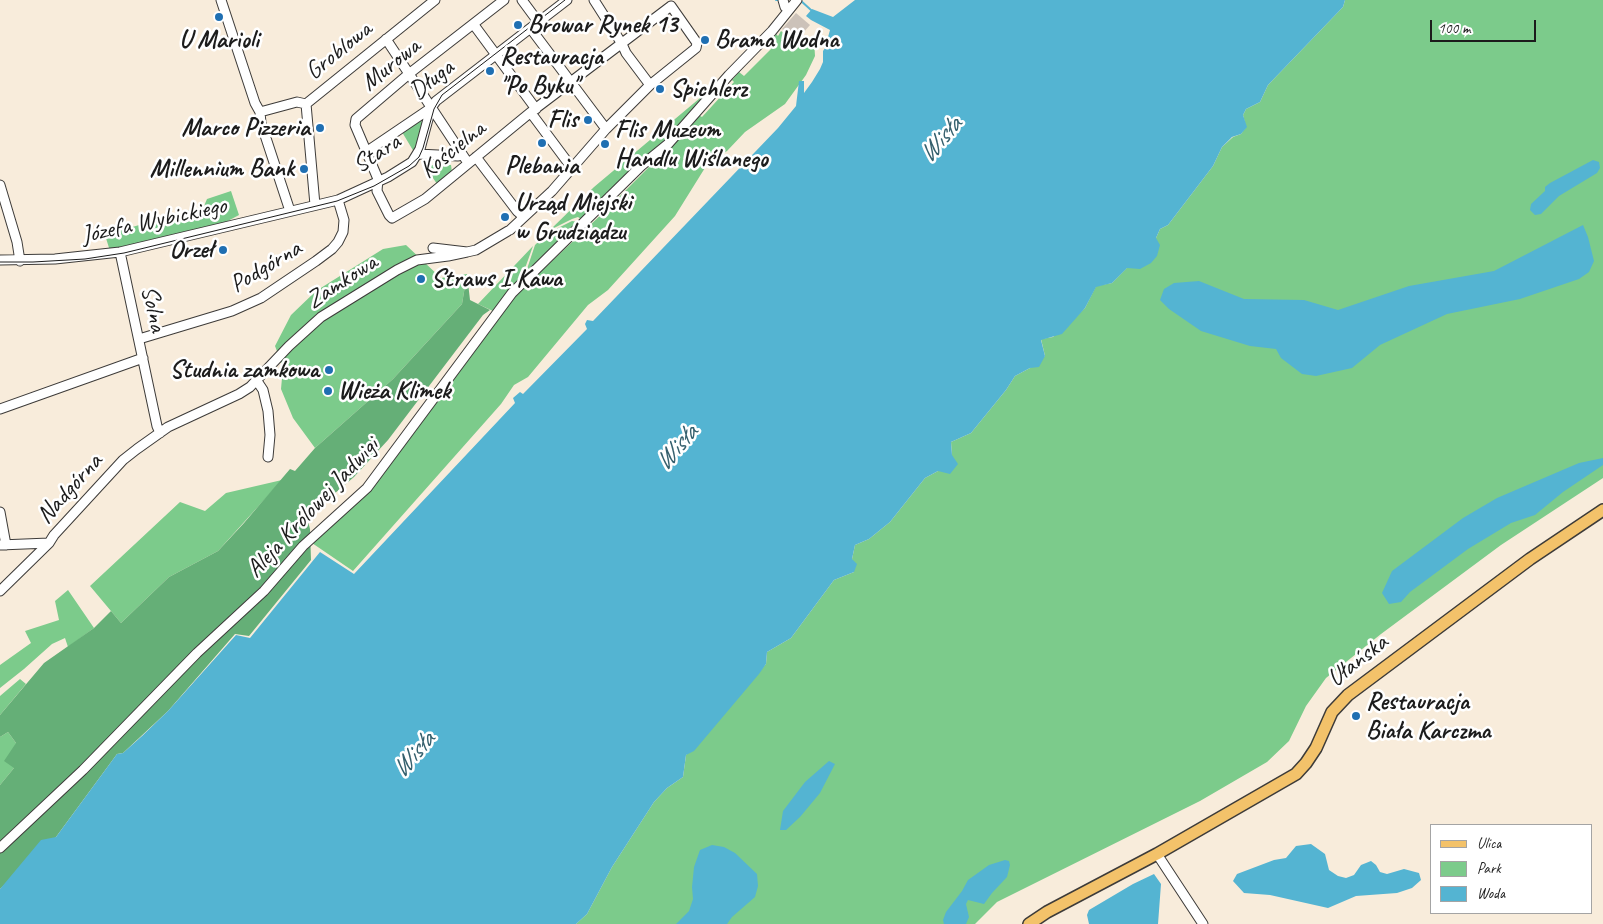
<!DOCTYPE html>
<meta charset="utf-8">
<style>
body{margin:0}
#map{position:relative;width:1603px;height:924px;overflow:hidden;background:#f8ecdb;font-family:Caveat,sans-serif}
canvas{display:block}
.legend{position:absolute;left:1430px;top:824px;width:162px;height:90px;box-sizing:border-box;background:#fff;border:1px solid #a4a4a4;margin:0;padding:6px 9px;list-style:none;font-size:15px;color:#1c1c1c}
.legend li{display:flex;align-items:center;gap:10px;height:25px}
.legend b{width:25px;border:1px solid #a4a4a4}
.scale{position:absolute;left:1430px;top:20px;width:106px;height:22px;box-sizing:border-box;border:2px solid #1c1c1c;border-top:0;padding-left:6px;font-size:15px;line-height:18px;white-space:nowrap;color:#1c1c1c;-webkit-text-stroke:4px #fff;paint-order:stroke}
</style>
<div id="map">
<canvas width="1603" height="924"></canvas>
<ul class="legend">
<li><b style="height:6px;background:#f3c26a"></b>Ulica</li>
<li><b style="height:14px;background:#7ccb8b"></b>Park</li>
<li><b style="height:14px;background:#54b4d2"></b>Woda</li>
</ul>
<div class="scale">100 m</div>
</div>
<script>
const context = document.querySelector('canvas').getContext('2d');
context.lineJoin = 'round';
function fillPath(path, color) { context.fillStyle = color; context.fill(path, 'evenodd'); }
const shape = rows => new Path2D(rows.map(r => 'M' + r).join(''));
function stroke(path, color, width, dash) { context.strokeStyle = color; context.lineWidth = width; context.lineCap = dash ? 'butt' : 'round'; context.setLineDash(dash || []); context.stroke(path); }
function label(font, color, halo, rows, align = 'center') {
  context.font = font + ' Caveat,sans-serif'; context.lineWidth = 5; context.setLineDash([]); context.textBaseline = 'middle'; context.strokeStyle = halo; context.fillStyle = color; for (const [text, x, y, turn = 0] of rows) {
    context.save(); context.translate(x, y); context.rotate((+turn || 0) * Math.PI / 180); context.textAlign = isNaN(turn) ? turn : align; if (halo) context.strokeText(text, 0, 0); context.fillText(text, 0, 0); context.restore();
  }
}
fillPath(shape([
 [796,13,810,25,796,41,782,29]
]), '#ccc2b9');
fillPath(shape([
 [1345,0,1603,0,1603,478,1501,545,1381,634,1326,678,1306,706,1289,741,1267,762,1200,801,997,902,975,924,576,924,587,914,612,867,654,802,667,788,683,777,686,755,766,664,767,652,791,638,834,580,854,572,852,559,855,545,869,539,890,522,925,478,938,471,952,455,951,442,971,433,1006,390,1015,376,1030,368,1045,356,1041,339,1053,337,1085,308,1096,286,1112,283,1156,238,1160,229,1168,225,1213,166,1222,147,1233,137,1241,134,1246,127,1243,115,1246,109,1260,102,1268,85,1343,7],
 [781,31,795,42,814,40,815,56,806,75,785,104,745,132,727,151,708,163,675,216,608,290,588,305,528,377,514,385,501,404,353,571,312,543,359,500,516,295,605,211,665,151,697,114,702,117,734,82,732,80,739,72,744,76,771,49,768,44,776,34,778,36],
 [723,75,671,137,582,220,578,217,572,219,550,230,594,187,700,98],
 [421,119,422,123,416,151,414,152,402,132],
 [425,165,451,165,452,172,437,184,425,166],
 [231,191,239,215,226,222,110,251,105,235,204,206,207,199],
 [572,221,579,222,528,272,527,269,535,245,546,234],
 [406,245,441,278,467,274,462,304,393,379,315,448,293,418,281,389,283,367,275,346,291,315,316,291,383,249],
 [533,246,523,274,526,273,527,274,495,312,478,304],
 [282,480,218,551,169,577,121,623,90,586,180,502,205,511,226,493],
 [68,590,94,628,68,647,65,638,52,644,24,669,0,688,0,665,31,643,25,631,59,620,55,601],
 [20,679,26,684,0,715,0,696],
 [8,732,16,743,14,768,0,785,0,737]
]), '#7ccb8b');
fillPath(shape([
 [467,274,470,300,490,310,483,315,388,440,354,477,307,517,310,529,311,560,249,636,235,634,168,711,123,753,117,754,56,837,0,889,0,785,14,768,4,761,16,743,8,732,0,737,0,715,44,663,94,628,111,611,121,623,169,577,218,551,244,523,290,469,295,471,315,448,393,379,462,304]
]), '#65af77');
fillPath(shape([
 [855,0,1345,0,1343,7,1268,85,1260,102,1246,109,1243,115,1247,127,1241,134,1232,137,1222,147,1213,166,1168,225,1160,229,1156,238,1160,245,1157,256,1151,263,1140,269,1127,268,1112,283,1096,287,1085,308,1062,334,1041,340,1045,356,1039,367,1030,368,1015,376,1006,390,971,433,951,442,952,455,958,464,950,474,938,471,925,478,890,522,869,539,855,545,852,559,857,564,854,572,834,580,791,638,767,652,766,664,759,674,694,751,686,755,683,777,667,788,654,802,612,867,587,914,576,924,0,924,0,889,41,840,56,837,117,754,123,753,142,736,168,711,236,635,250,638,320,552,354,574,515,403,513,398,520,392,523,394,587,329,585,324,587,320,593,321,778,128,796,106,799,81,804,81,804,93,812,82,820,69,823,62,823,51,825,48,830,30,811,20,806,16,812,9,833,17],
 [1593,160,1599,162,1600,168,1597,173,1559,196,1541,214,1535,215,1530,210,1531,204,1545,191,1545,187,1550,183],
 [1583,225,1588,237,1594,261,1589,272,1579,279,1520,299,1447,314,1380,345,1352,368,1316,376,1302,374,1281,358,1276,349,1250,346,1201,331,1169,309,1160,300,1164,289,1174,283,1199,281,1244,299,1304,300,1338,310,1409,286,1494,271],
 [1603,458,1603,465,1563,492,1535,515,1511,523,1468,549,1410,592,1401,602,1389,604,1382,593,1392,571,1463,518,1497,498,1579,463],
 [829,761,835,764,820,793,800,817,786,830,780,830,783,811,805,782],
 [1311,844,1325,854,1329,870,1338,876,1346,878,1354,875,1361,865,1371,861,1376,865,1380,872,1387,874,1404,869,1419,873,1421,880,1412,888,1397,893,1356,896,1328,908,1270,895,1244,893,1233,881,1237,874,1274,860,1286,858,1296,846],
 [712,845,724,847,735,853,757,874,758,886,755,897,732,917,727,924,676,924,689,911,693,899,692,887,694,867,700,850],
 [1005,860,1009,861,1010,865,1007,877,992,893,984,904,968,900,966,904,969,917,966,924,944,924,943,920,946,912,962,891,968,880,989,865],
 [1154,874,1161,884,1158,924,1089,924,1087,915,1089,910,1133,884]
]), '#54b4d2');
stroke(shape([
 [776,0,779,0],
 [800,0,811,10]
]), '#54b4d2', 2);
const minor = shape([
 [221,0,255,103,260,112,261,123,290,211],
 [504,0,410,73,356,119,355,125,378,179,377,191,389,215,392,218,425,199,531,112,671,6],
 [522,0,539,23],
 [594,0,622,44,626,53,650,85],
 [783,0,785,7],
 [474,25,536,109],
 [531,29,606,129],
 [386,39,468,163],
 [306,104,435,0],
 [306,104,315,205],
 [260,112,297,102,306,104],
 [531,113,572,168],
 [366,152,431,108,436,101,567,0],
 [418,154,458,156,461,153],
 [476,157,517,211,524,217],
 [0,185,17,242,20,261],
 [510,230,552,191,606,129,650,85,696,48,697,43,671,6],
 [433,248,467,252,476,250,508,231],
 [120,252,157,426,160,433],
 [0,260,55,259,120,252,338,200,388,177,412,162,420,149,431,108],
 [139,339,232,311,261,298,316,261,332,249,338,242,343,232,344,220,338,200],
 [257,381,263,390,268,411,270,435,268,457],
 [0,409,143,358],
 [0,512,6,545],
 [0,545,49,543],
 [0,591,49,543,54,535,123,460,137,449,168,427,239,394,250,387,289,346,321,317,397,270,417,260,448,256,467,252],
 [0,848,83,770,197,653,264,591,303,546,367,488,512,293,641,166,668,144,729,75,772,31,797,0],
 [1157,854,1203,924]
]);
const major = shape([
 [1029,924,1047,912,1157,854,1296,774,1306,763,1316,748,1332,712,1348,695,1530,559,1603,510]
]);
stroke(minor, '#3d3b39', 11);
stroke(major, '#3d3b39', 14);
stroke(minor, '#fff', 9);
stroke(major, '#f3c26a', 11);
stroke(shape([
 [0,262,33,262,85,259,124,253,337,201,374,186,409,166,419,157,423,148,434,109,442,95,565,0]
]), '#1c1c1c', 1);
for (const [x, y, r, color] of [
 [219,17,5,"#1f6fb2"],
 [518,25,5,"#1f6fb2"],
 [705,40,5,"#1f6fb2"],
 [490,71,5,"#1f6fb2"],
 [660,89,5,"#1f6fb2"],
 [588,120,5,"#1f6fb2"],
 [320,128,5,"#1f6fb2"],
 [542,143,5,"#1f6fb2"],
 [605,144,5,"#1f6fb2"],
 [304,169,5,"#1f6fb2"],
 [505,217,5,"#1f6fb2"],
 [223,250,5,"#1f6fb2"],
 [421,279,5,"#1f6fb2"],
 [329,370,5,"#1f6fb2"],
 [328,391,5,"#1f6fb2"],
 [1356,716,5,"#1f6fb2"]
]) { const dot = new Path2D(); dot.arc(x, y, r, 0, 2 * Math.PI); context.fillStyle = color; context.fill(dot); stroke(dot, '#fff', 2); }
label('bold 25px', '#1c1c1c', '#fff', [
 ["Browar Rynek 13",528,25],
 ["U Marioli",219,40,"center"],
 ["Brama Wodna",715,40],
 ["Restauracja",500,57],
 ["\"Po Byku\"",500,86],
 ["Spichlerz",670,89],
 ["Flis",578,120,"right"],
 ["Marco Pizzeria",310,128,"right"],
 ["Flis Muzeum",615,130],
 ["Handlu Wiślanego",615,159],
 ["Plebania",542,166,"center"],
 ["Millennium Bank",294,169,"right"],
 ["Urząd Miejski",515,203],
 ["w Grudziądzu",515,232],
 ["Orzeł",213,250,"right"],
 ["Straws I Kawa",431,279],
 ["Studnia zamkowa",319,370,"right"],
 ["Wieża Klimek",338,391],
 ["Restauracja",1366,702],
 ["Biała Karczma",1366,731]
], 'left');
label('25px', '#1c1c1c', '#fff', [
 ["Groblowa",339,51,-39],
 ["Murowa",391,65,-39],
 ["Długa",432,80,-38],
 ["Kościelna",453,150,-39],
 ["Stara",377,154,-33],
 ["Józefa Wybickiego",154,221,-12],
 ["Podgórna",266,267,-31],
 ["Zamkowa",342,282,-33],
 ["Solna",153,309,78],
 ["Nadgórna",70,489,-48],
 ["Aleja Królowej Jadwigi",313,508,-47],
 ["Ułańska",1358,661,-38]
]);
label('italic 26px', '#35606e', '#fff', [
 ["Wisła",941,140,-49],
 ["Wisła",677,448,-49],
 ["Wisła",414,755,-49]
]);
</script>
